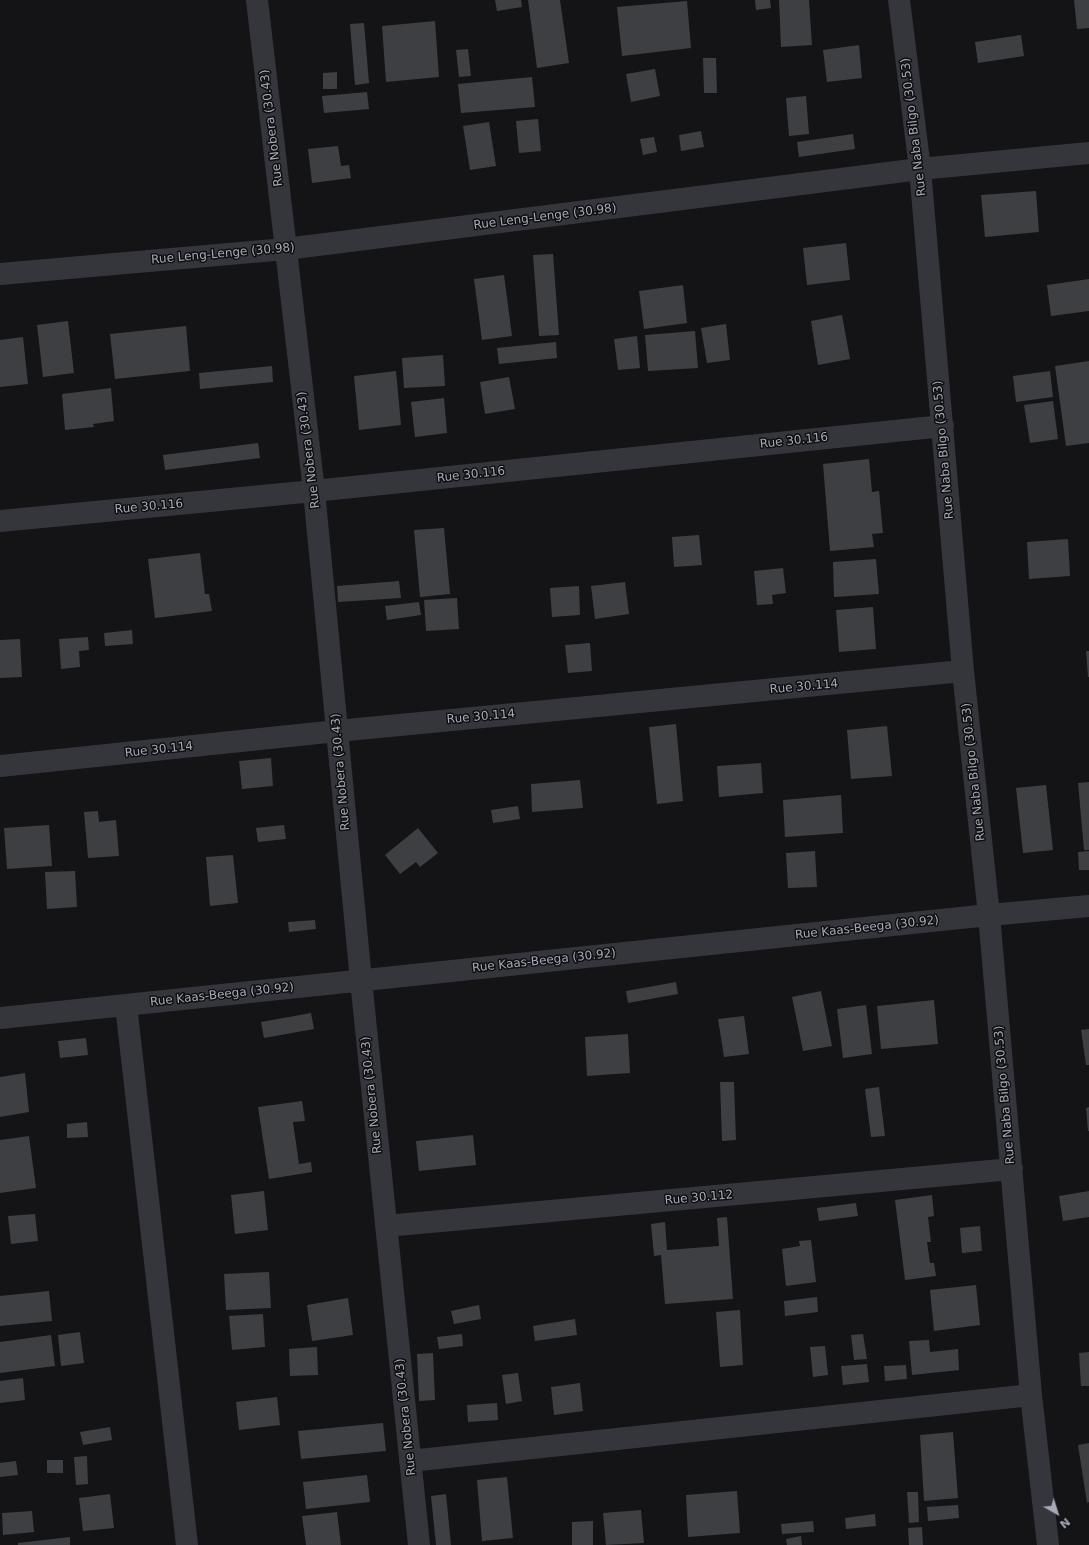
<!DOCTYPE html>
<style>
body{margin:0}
#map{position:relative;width:1089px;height:1545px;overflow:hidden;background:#141416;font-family:"DejaVu Sans",sans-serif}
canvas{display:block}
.north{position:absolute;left:1037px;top:1493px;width:40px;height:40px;-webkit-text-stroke:3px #0f0f11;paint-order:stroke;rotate:141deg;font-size:11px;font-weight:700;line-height:16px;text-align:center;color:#a6aab6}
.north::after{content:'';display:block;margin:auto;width:14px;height:18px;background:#a6aab6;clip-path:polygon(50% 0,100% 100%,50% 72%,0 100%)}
</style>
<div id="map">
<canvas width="1089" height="1545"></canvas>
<div class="north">N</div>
</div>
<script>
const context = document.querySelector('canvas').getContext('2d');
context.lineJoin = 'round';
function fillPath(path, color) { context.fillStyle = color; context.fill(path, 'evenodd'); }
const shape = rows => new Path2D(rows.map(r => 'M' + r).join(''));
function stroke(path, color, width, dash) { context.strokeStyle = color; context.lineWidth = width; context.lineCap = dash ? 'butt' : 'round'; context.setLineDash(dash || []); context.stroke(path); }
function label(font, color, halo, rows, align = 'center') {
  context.font = font + ' "DejaVu Sans",sans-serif'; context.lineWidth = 3; context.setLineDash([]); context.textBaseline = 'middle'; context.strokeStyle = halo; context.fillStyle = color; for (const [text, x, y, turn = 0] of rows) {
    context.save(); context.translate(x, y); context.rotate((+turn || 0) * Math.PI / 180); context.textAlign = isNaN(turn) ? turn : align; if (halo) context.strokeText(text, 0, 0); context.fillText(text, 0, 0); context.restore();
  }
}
fillPath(shape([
 [495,0,521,0,522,7,497,11],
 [528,0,560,0,569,63,537,68],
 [755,0,770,0,771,8,756,10],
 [779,0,809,0,812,45,781,47],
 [1074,0,1089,0,1089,28,1077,29],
 [687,1,691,48,622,56,617,7],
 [435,21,439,77,386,82,382,26],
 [364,23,369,83,355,85,350,24],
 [1021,35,1024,56,978,63,975,42],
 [859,45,862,78,827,82,823,50],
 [468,49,471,76,459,77,456,50],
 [703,58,716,58,717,93,704,93],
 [655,69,660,96,631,102,626,74],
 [337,72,337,89,323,89,323,73],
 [532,77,535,107,461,113,458,84],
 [367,92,369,109,324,113,322,96],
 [806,96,809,134,789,136,786,98],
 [538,119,541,151,519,153,516,121],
 [489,122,496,166,470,170,463,126],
 [701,131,704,147,681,151,679,135],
 [853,134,855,149,799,157,797,142],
 [654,137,657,152,643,155,640,139],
 [338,146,341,166,349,165,351,178,312,183,308,149],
 [1036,191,1039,232,985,237,981,195],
 [846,243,850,280,807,285,803,248],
 [553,254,559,335,539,336,533,255],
 [504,275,512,336,482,340,474,279],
 [1089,279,1089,311,1051,316,1047,285],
 [683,285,687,323,644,329,639,291],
 [842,315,850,359,818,365,811,321],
 [68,321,74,373,43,377,37,325],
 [726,324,730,360,707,363,701,328],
 [186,326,190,371,115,379,110,334],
 [695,331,698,368,648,371,645,335],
 [637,336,640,368,618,370,614,339],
 [23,337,28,384,0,387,0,340],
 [556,342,557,358,499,364,497,348],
 [443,355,445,386,404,388,402,358],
 [1089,361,1089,443,1066,446,1055,366],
 [272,366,273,382,200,389,199,373],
 [396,371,401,425,359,430,354,376],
 [1050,371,1053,397,1016,402,1013,376],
 [509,377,515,409,485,414,480,382],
 [111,388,114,421,93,424,94,427,65,430,62,394],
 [444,398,447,433,415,437,411,402],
 [1053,401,1058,439,1030,443,1024,405],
 [258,443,260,458,165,470,163,455],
 [869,459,872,492,879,491,883,533,872,534,874,547,830,551,823,464],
 [444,528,450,594,420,597,414,530],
 [699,535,702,565,674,567,672,537],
 [1068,539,1070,576,1029,579,1027,542],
 [200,553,205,594,209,594,212,611,155,618,148,559],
 [876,559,879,594,834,597,833,562],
 [783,568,786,593,772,595,773,604,757,605,754,571],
 [399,581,401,598,338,602,337,586],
 [625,582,629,614,595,619,591,586],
 [579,586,580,615,552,617,550,588],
 [457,598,459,629,426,631,424,600],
 [419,602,421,615,387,620,385,606],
 [873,607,876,649,839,652,836,610],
 [132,630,133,644,105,646,104,633],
 [88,637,89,650,79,651,80,667,61,669,59,639],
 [20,639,22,677,0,678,0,640],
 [590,643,592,671,568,673,565,645],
 [1086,651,1089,651,1089,677,1088,677],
 [676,724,683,801,657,804,649,727],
 [887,726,892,776,851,779,847,730],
 [271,758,273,786,242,789,239,761],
 [761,763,763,793,719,797,717,766],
 [580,780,583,808,532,812,531,784],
 [1089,782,1089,850,1084,850,1078,783],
 [1046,785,1053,850,1023,853,1016,788],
 [841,795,843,833,785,837,783,800],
 [518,806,520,819,493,823,491,810],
 [98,811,99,822,116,820,119,856,88,858,84,812],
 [49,825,52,866,7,869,4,828],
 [284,825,286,839,258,842,256,828],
 [418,828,438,853,420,867,416,862,400,874,385,855],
 [815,851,817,887,788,888,786,853],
 [1089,851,1089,870,1079,870,1078,852],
 [233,855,238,903,210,906,206,857],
 [75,871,77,907,47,909,45,872],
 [315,920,316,929,289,932,288,922],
 [676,982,678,994,628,1003,626,991],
 [821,991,832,1046,803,1051,792,997],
 [934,1000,938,1044,881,1049,877,1006],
 [866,1005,872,1054,843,1058,837,1009],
 [311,1013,314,1029,264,1038,261,1022],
 [744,1016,749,1054,724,1057,718,1019],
 [1089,1029,1089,1065,1086,1065,1081,1030],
 [628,1034,630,1073,587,1076,585,1037],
 [86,1038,88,1055,60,1058,58,1041],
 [25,1073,29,1112,0,1117,0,1077],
 [720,1082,734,1082,736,1140,722,1141],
 [879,1087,885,1136,871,1137,865,1089],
 [302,1101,305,1121,293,1122,299,1164,311,1162,312,1172,269,1179,258,1107],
 [1089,1107,1089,1131,1088,1131,1086,1108],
 [87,1122,88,1137,67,1138,67,1124],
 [473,1135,476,1165,419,1171,416,1141],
 [29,1136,36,1188,0,1193,0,1140],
 [264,1191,268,1230,235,1234,231,1195],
 [1089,1191,1089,1217,1063,1221,1059,1196],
 [932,1195,934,1216,928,1217,931,1242,927,1242,930,1263,934,1263,936,1276,905,1280,895,1200],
 [856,1203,858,1216,819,1221,817,1208],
 [35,1214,38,1241,11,1244,8,1216],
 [727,1217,733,1299,665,1304,661,1255,654,1256,651,1224,665,1222,667,1250,719,1246,717,1218],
 [980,1226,982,1251,962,1253,960,1228],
 [811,1240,816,1282,786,1286,782,1249,800,1246,799,1241],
 [269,1272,271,1308,226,1310,224,1274],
 [976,1285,980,1325,934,1331,930,1290],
 [49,1291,52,1321,0,1326,0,1296],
 [817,1297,818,1312,785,1316,784,1301],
 [348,1298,353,1335,312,1341,307,1305],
 [479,1305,481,1319,454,1324,451,1311],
 [740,1310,743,1365,720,1367,716,1312],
 [263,1314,265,1347,232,1350,229,1316],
 [575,1319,577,1335,535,1341,533,1326],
 [80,1332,84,1363,61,1366,58,1335],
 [462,1334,463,1346,439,1349,437,1337],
 [863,1334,867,1359,854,1360,851,1335],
 [51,1335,55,1366,0,1373,0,1342],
 [929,1340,930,1352,958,1349,959,1370,912,1375,909,1341],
 [825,1346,828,1375,813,1377,810,1347],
 [317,1347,318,1375,290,1376,289,1349],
 [1089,1352,1089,1386,1081,1386,1079,1353],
 [433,1353,435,1400,419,1401,417,1354],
 [867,1364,869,1382,843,1385,841,1366],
 [906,1365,907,1379,885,1381,884,1366],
 [518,1373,522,1401,506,1404,502,1375],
 [23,1378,25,1400,0,1403,0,1381],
 [580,1383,583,1411,554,1415,551,1387],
 [277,1397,280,1425,239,1430,236,1402],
 [497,1403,498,1420,468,1422,467,1405],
 [383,1423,386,1451,301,1459,298,1431],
 [110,1427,112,1440,83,1445,80,1432],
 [953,1432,958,1498,924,1501,920,1435],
 [1089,1443,1089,1502,1087,1503,1078,1445],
 [87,1456,88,1484,76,1485,74,1457],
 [47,1460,63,1460,63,1473,47,1473],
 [16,1461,18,1475,0,1477,0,1463],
 [367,1475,370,1502,306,1509,303,1482],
 [507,1477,513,1538,482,1541,477,1480],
 [737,1491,740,1533,688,1537,686,1495],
 [907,1492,918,1492,919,1522,909,1523],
 [110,1494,114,1528,83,1531,79,1498],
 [446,1494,451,1545,436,1545,431,1496],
 [958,1505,959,1518,928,1521,927,1507],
 [641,1510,644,1543,606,1545,603,1513],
 [32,1511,34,1532,3,1535,2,1513],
 [337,1512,341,1545,306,1545,302,1516],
 [875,1514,876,1526,846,1529,845,1518],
 [593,1521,593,1545,572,1545,572,1522],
 [813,1521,814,1532,782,1534,781,1524],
 [922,1527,923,1545,909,1545,908,1528],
 [801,1536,802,1545,787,1545,786,1539],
 [70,1537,70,1545,18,1545,18,1543]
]), '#3e3f43');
stroke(shape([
 [257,0,314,491,361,980,419,1545],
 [899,0,920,169,963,671,989,915,1031,1395,1048,1545],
 [0,274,286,249,920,169,1089,153],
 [0,521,314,491,943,426],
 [0,766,337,731,963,671],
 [126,1005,187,1545],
 [0,1018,989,915,1089,906],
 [386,1226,1012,1169],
 [410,1461,1031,1395]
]), '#35363b', 22);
label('12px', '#a6aab6', '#0f0f11', [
 ["Rue Naba Bilgo (30.53)",914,127,-97],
 ["Rue Nobera (30.43)",272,128,-97],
 ["Rue Leng-Lenge (30.98)",545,217,-7],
 ["Rue Leng-Lenge (30.98)",223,254,-5],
 ["Rue 30.116",794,441,-6],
 ["Rue Nobera (30.43)",309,450,-97],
 ["Rue Naba Bilgo (30.53)",944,450,-95],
 ["Rue 30.116",471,475,-6],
 ["Rue 30.116",149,507,-5],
 ["Rue 30.114",804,687,-5],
 ["Rue 30.114",481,717,-5],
 ["Rue 30.114",159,750,-6],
 ["Rue Nobera (30.43)",341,772,-95],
 ["Rue Naba Bilgo (30.53)",974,772,-96],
 ["Rue Kaas-Beega (30.92)",867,928,-6],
 ["Rue Kaas-Beega (30.92)",544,961,-6],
 ["Rue Kaas-Beega (30.92)",222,995,-6],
 ["Rue Nobera (30.43)",372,1095,-96],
 ["Rue Naba Bilgo (30.53)",1005,1095,-95],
 ["Rue 30.112",699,1198,-5],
 ["Rue Nobera (30.43)",406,1417,-96]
]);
</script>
